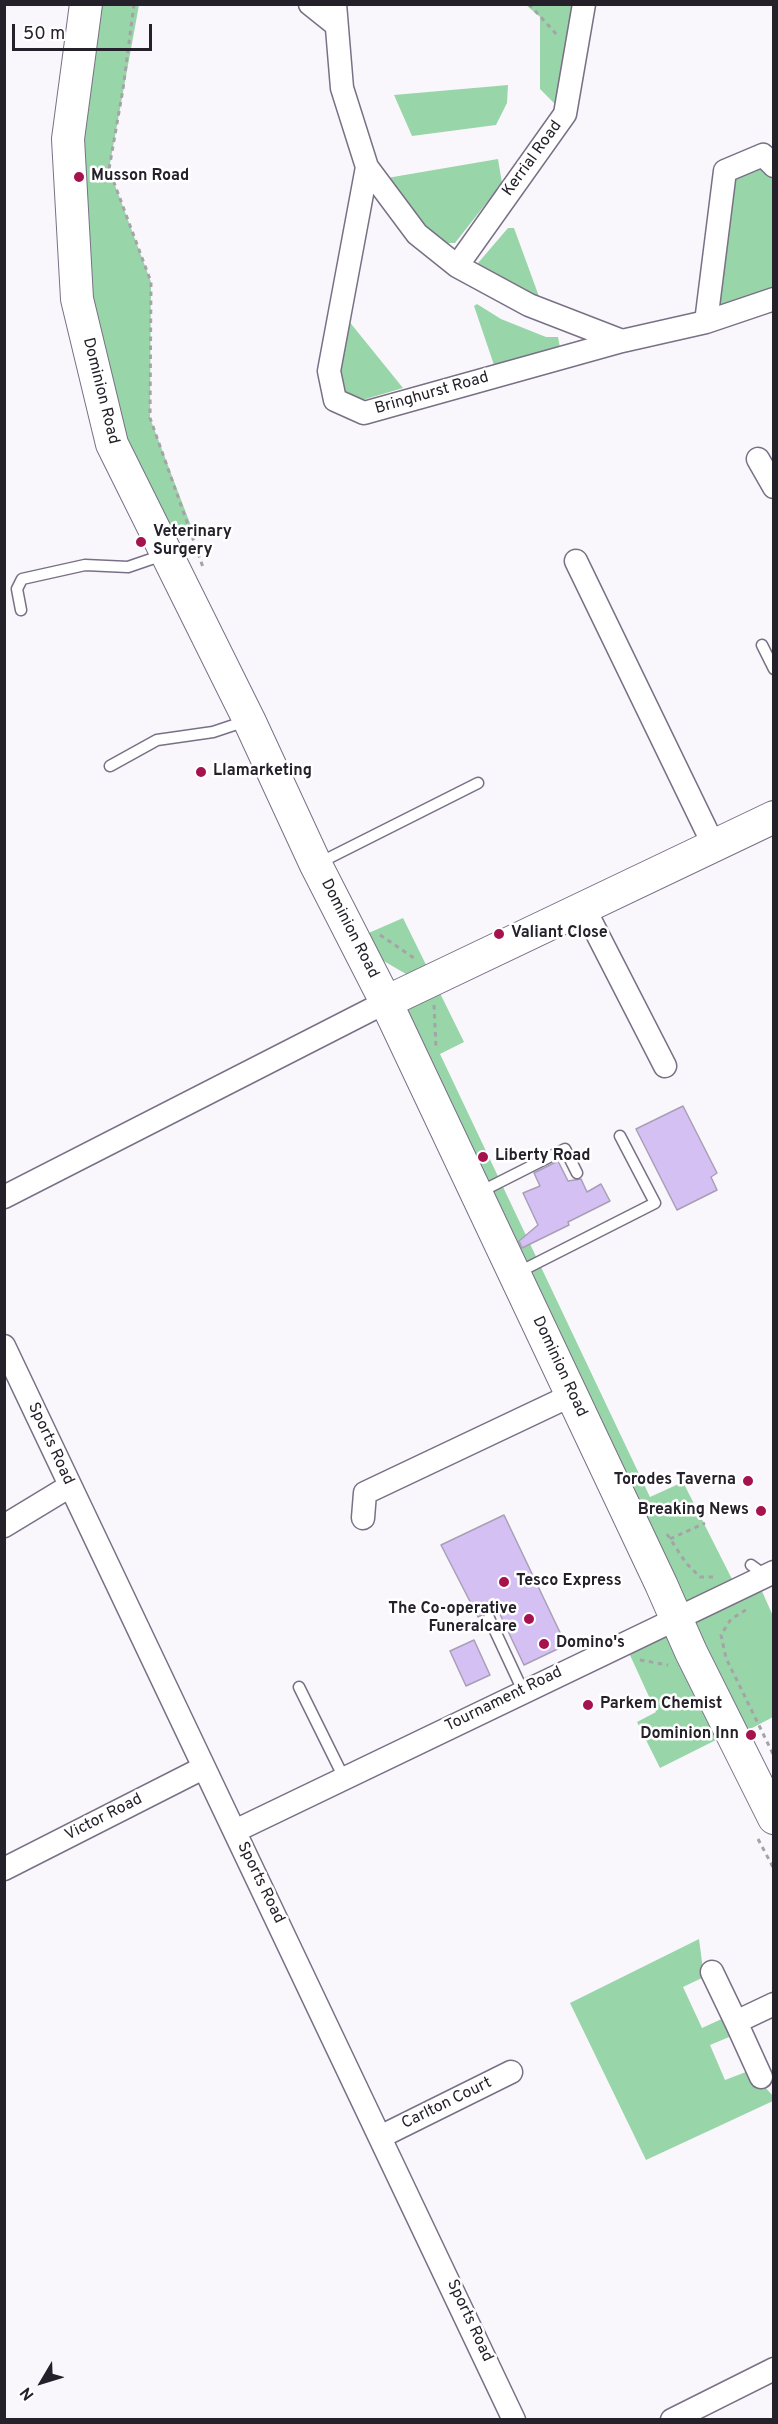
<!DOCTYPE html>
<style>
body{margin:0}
#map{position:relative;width:778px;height:2424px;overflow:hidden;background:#f9f7fc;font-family:Overpass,sans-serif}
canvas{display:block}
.frame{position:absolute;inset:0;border:6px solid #25212a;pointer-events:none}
.north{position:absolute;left:12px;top:2352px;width:60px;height:60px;-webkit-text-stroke:4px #fff;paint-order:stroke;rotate:232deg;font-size:16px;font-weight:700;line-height:24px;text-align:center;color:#25212a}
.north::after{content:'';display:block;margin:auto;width:21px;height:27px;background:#25212a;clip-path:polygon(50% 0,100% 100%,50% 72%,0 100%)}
.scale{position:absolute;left:12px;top:24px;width:140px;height:27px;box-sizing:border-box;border:3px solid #25212a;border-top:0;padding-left:8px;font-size:18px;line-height:21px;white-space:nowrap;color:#25212a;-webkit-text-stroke:4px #fff;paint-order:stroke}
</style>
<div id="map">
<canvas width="778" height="2424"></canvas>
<div class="frame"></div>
<div class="north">N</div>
<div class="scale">50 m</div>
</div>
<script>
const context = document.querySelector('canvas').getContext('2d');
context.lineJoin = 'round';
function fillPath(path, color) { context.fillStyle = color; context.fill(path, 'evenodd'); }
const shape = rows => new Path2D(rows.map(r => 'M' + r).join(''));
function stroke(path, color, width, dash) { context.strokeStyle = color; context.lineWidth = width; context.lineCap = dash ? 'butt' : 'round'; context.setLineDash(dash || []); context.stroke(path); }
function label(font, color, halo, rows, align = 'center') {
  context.font = font + ' Overpass,sans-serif'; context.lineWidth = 5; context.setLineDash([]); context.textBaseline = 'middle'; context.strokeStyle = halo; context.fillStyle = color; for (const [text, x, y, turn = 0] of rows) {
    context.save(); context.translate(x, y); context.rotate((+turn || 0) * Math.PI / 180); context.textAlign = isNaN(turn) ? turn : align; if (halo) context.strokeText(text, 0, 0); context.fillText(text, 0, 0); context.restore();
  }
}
fillPath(shape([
 [86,5,139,5,109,169,151,282,150,418,191,526,155,533,112,444,68,139],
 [526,5,584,5,565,114,540,89,540,17],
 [508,85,507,103,496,125,412,136,394,95],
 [498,159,502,183,455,243,437,243,387,178],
 [773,166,773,299,706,322,725,171],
 [508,228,514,228,541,302,478,272,478,263],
 [477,304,501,319,546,337,558,337,560,348,495,368,474,306],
 [348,320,403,388,359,401,350,398,342,387,339,374],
 [403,918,464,1042,440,1054,650,1497,683,1482,737,1589,757,1580,773,1616,773,1717,735,1737,732,1732,660,1768,637,1722,656,1712,624,1642,676,1619,386,1002,418,981,382,960,364,935],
 [699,1939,704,1977,683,1987,702,2028,726,2017,734,2035,710,2045,725,2080,746,2072,754,2075,773,2096,773,2101,646,2160,570,2003]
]), '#98d6a9');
const building = shape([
 [683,1106,717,1173,711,1177,717,1190,677,1210,636,1129,683,1106],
 [558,1161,568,1181,581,1179,587,1192,601,1184,610,1201,568,1222,569,1225,522,1248,519,1241,538,1225,523,1193,540,1186,534,1173,558,1161],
 [504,1515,566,1645,524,1665,497,1608,478,1617,441,1545,504,1515],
 [474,1640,490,1675,466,1686,450,1651,474,1640]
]);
fillPath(building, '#d5c0f4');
stroke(building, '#a89fb6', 1.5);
const lane = shape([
 [21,610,17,589,22,579,85,565,128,567,163,555],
 [762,645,774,669],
 [110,766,157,740,213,732,246,721],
 [319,863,478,783],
 [480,1192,565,1149,577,1173],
 [517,1273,655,1203,620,1136],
 [751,1565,766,1576],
 [489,1618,523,1691],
 [299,1687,344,1778]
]);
const street = shape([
 [310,4,335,24],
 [335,4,342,88,367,167,417,234,457,266,529,305,622,341,706,322,774,299],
 [367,167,329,371,335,400,364,413,622,341],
 [457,266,565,114,584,4],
 [706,322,725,171,763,155,774,166],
 [758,459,774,487],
 [576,561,714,846],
 [584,908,665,1066],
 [4,1197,386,1002],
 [4,1346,514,2420],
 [363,1518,365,1493,572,1395],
 [4,1526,70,1486],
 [235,1831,774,1572],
 [4,1869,203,1768],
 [712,1972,736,2022],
 [761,2077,736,2022,774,2004],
 [382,2136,511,2072],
 [672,2420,774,2369]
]);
const secondary = shape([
 [86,4,68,139,77,299,112,444,249,720,316,865,386,1002,661,1584,691,1652,774,1818],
 [386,1002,774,817]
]);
stroke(lane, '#797086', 13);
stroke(street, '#797086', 25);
stroke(secondary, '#797086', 34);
stroke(shape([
 [134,4,123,89,109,169,151,282,150,418,204,570],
 [529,4,558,36],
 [380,935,417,960],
 [434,1005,436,1047],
 [667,1534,686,1563,700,1577,714,1577],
 [670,1539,705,1523],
 [746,1610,731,1619,721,1635,726,1658,774,1756],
 [640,1660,668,1665],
 [758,1839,774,1869]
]), '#a5a2a8', 3, [4.5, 4.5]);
stroke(lane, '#fff', 10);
stroke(street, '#fff', 22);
stroke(secondary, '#fff', 32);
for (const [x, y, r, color] of [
 [79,177,6,"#a6124d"],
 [141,542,6,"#a6124d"],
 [201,772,6,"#a6124d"],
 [499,934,6,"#a6124d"],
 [483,1157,6,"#a6124d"],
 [748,1481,6,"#a6124d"],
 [761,1511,6,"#a6124d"],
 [504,1582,6,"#a6124d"],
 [529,1619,6,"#a6124d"],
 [544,1644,6,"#a6124d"],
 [588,1705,6,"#a6124d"],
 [751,1735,6,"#a6124d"]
]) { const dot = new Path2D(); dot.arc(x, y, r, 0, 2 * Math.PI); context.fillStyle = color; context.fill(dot); stroke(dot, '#fff', 2); }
label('16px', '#25212a', '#fff', [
 ["Kerrial Road",533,159,-54],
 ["Dominion Road",100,391,76],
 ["Bringhurst Road",432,394,-16],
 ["Dominion Road",349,929,63],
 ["Dominion Road",559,1367,65],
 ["Sports Road",50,1444,65],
 ["Tournament Road",504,1700,-26],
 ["Victor Road",104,1818,-27],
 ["Sports Road",260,1883,64],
 ["Carlton Court",447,2104,-26],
 ["Sports Road",469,2321,65]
]);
label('bold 16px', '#25212a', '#fff', [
 ["Musson Road",91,177],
 ["Veterinary",153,533],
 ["Surgery",153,551],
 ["Llamarketing",213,772],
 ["Valiant Close",511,934],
 ["Liberty Road",495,1157],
 ["Torodes Taverna",736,1481,"right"],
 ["Breaking News",749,1511,"right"],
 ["Tesco Express",516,1582],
 ["The Co-operative",517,1610,"right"],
 ["Funeralcare",517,1628,"right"],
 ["Domino's",556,1644],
 ["Parkem Chemist",600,1705],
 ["Dominion Inn",739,1735,"right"]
], 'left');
</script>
